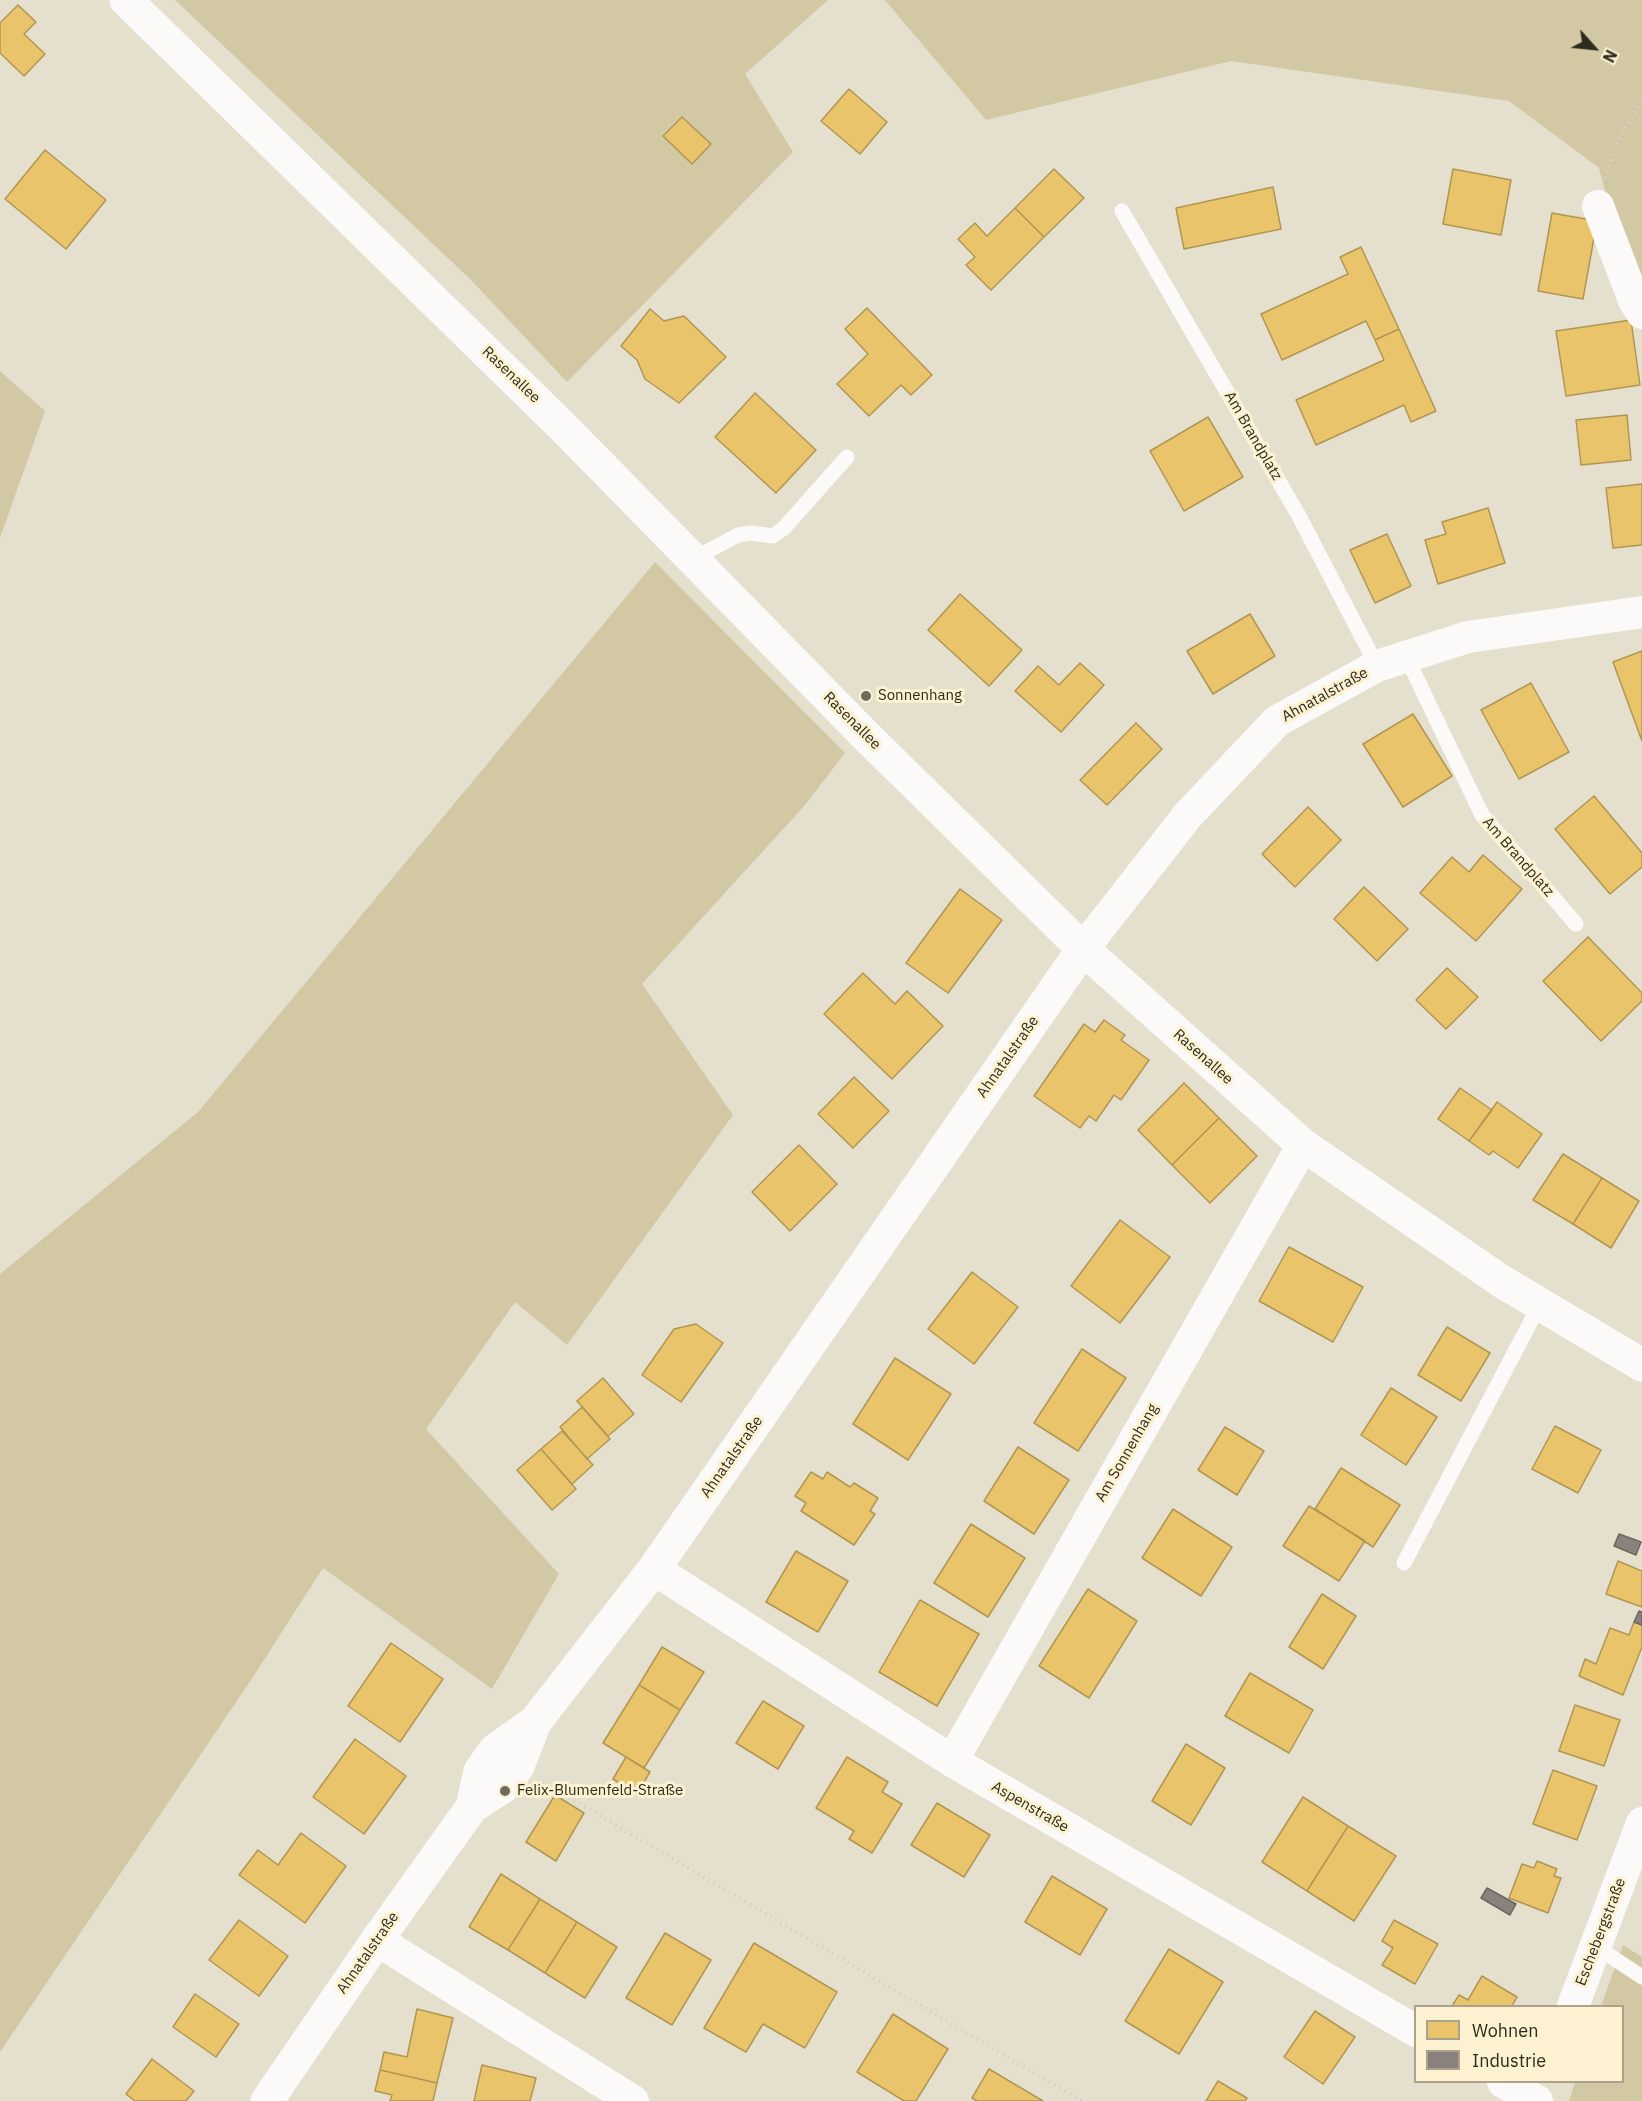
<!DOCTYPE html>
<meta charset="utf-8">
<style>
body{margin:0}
#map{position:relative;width:1642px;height:2101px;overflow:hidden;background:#e5e0ce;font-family:"IBM Plex Sans",sans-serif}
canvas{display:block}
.legend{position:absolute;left:1414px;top:2005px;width:210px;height:78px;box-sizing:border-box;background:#fcf2d2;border:2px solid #aaa28a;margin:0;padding:8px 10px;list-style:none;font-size:18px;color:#2e2b1e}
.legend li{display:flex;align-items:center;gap:12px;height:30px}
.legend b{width:30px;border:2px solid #aaa28a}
.north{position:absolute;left:1564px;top:18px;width:60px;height:60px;-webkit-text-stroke:4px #fcf2d2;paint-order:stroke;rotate:117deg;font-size:16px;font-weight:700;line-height:24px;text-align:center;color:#2e2b1e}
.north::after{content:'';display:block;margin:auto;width:21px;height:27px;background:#2e2b1e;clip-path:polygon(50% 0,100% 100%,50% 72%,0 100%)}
</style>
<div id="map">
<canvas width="1642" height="2101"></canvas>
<ul class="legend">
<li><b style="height:16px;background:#e9c46a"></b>Wohnen</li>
<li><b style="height:16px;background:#8a817c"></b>Industrie</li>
</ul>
<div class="north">N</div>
</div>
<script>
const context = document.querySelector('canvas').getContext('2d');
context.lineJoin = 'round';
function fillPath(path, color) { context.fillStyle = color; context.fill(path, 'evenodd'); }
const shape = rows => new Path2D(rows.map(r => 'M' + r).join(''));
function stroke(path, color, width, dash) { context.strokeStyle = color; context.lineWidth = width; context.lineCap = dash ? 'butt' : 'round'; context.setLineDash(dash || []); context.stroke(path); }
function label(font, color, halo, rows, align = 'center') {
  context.font = font + ' "IBM Plex Sans",sans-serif'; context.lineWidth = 6; context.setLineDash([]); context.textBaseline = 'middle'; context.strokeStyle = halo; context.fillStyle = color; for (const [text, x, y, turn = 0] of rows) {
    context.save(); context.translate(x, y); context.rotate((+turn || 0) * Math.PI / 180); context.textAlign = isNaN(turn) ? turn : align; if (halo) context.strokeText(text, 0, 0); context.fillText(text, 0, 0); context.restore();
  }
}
fillPath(shape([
 [175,0,828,0,745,74,793,152,567,382,470,279],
 [885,0,1642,0,1642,282,1618,237,1599,168,1509,101,1231,61,986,120],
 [0,371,45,411,0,538],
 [655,562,845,753,805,805,642,984,733,1115,567,1345,515,1302,426,1429,559,1574,492,1689,323,1568,253,1677,0,2052,0,1274,198,1112],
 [1623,1945,1642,1957,1642,2101,1569,2101,1575,2082,1622,2082,1622,2006,1601,2006]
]), '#d2c8a4');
const homes = shape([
 [18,5,36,22,24,34,45,54,24,76,0,53,0,23,18,5],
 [849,89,887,122,860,154,821,121,849,89],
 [682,117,711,144,692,164,663,136,682,117],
 [45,150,106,200,66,249,5,199,45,150],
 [1054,169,1084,198,1044,237,1015,208,1054,169],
 [1453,169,1511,180,1501,235,1443,224,1453,169],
 [1273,187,1281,229,1184,249,1176,208,1273,187],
 [1015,208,1044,237,991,290,966,265,975,257,958,239,975,223,987,236,1015,208],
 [1552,213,1597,221,1583,299,1538,291,1552,213],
 [1361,247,1399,329,1375,340,1366,321,1282,360,1261,314,1348,274,1340,257,1361,247],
 [867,308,932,375,911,395,901,385,869,416,837,384,868,354,845,329,867,308],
 [650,309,664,321,684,316,726,357,679,403,645,379,637,360,621,346,650,309],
 [1631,320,1640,385,1566,396,1556,331,1631,320],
 [1399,329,1436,411,1411,422,1404,405,1316,445,1296,400,1384,360,1375,340,1399,329],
 [755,393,816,450,776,493,715,437,755,393],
 [1627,415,1631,460,1581,465,1576,420,1627,415],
 [1208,417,1243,477,1184,511,1150,451,1208,417],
 [1642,484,1642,545,1613,548,1606,488,1642,484],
 [1488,508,1505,563,1438,584,1425,540,1446,534,1442,522,1488,508],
 [1387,534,1411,586,1375,603,1350,550,1387,534],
 [960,594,1022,650,989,686,928,630,960,594],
 [1250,614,1275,656,1213,694,1187,651,1250,614],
 [1642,651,1642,741,1613,662,1642,651],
 [1080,663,1104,685,1061,732,1015,691,1038,666,1059,685,1080,663],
 [1531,683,1569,752,1519,779,1481,710,1531,683],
 [1413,714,1452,776,1403,807,1363,744,1413,714],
 [1136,723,1162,749,1107,805,1080,780,1136,723],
 [1594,796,1642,853,1642,867,1610,894,1555,829,1594,796],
 [1308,807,1341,840,1295,887,1262,854,1308,807],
 [1483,855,1522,889,1476,941,1420,893,1452,857,1469,872,1483,855],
 [1364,887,1408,929,1377,961,1334,919,1364,887],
 [960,889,1002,920,948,993,906,963,960,889],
 [1588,937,1642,993,1642,1001,1601,1041,1543,981,1588,937],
 [1447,968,1478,997,1446,1029,1416,1000,1447,968],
 [863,973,895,1004,907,991,943,1026,892,1079,824,1014,863,973],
 [1104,1020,1125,1035,1121,1040,1149,1060,1121,1100,1114,1095,1096,1121,1089,1116,1080,1128,1034,1096,1084,1024,1095,1032,1104,1020],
 [854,1077,889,1111,853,1148,818,1114,854,1077],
 [1184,1083,1219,1118,1172,1165,1138,1130,1184,1083],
 [1460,1088,1492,1110,1469,1141,1438,1119,1460,1088],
 [1497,1102,1542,1134,1518,1168,1493,1151,1489,1155,1469,1141,1497,1102],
 [1219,1118,1257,1156,1210,1203,1172,1165,1219,1118],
 [799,1145,837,1184,790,1231,752,1192,799,1145],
 [1563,1154,1602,1178,1573,1224,1533,1200,1563,1154],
 [1602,1178,1639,1201,1611,1248,1573,1224,1602,1178],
 [1120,1220,1170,1257,1120,1323,1071,1286,1120,1220],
 [1289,1247,1363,1287,1333,1342,1259,1301,1289,1247],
 [972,1272,1018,1307,974,1364,928,1329,972,1272],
 [696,1324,723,1343,681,1402,642,1375,674,1329,696,1324],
 [1447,1327,1490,1353,1461,1401,1418,1375,1447,1327],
 [1082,1349,1126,1378,1078,1451,1034,1423,1082,1349],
 [895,1358,951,1394,908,1460,853,1424,895,1358],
 [603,1378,634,1414,608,1436,577,1401,603,1378],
 [1391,1388,1437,1417,1406,1465,1361,1435,1391,1388],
 [582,1407,610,1439,587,1459,560,1427,582,1407],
 [1555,1426,1601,1450,1578,1493,1532,1469,1555,1426],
 [1225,1427,1264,1451,1237,1495,1198,1470,1225,1427],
 [562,1431,593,1465,572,1484,541,1449,562,1431],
 [1018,1447,1069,1480,1034,1534,984,1501,1018,1447],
 [541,1449,576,1489,552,1510,517,1470,541,1449],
 [1341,1468,1400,1505,1373,1547,1315,1509,1341,1468],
 [811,1472,823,1479,827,1472,850,1487,854,1483,878,1498,870,1511,875,1514,854,1545,801,1511,806,1503,795,1496,811,1472],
 [1309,1506,1365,1541,1339,1581,1283,1546,1309,1506],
 [1173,1509,1232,1547,1201,1596,1142,1558,1173,1509],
 [971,1524,1025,1558,988,1617,934,1583,971,1524],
 [796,1551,848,1581,818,1632,766,1602,796,1551],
 [1618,1561,1642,1571,1642,1607,1606,1594,1618,1561],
 [1088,1589,1137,1621,1089,1698,1039,1666,1088,1589],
 [1322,1594,1356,1616,1323,1669,1289,1647,1322,1594],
 [920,1600,979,1634,937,1706,879,1672,920,1600],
 [1634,1622,1642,1625,1642,1647,1623,1695,1579,1676,1585,1659,1596,1664,1610,1628,1629,1635,1634,1622],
 [391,1643,443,1679,400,1742,348,1706,391,1643],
 [662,1647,704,1672,680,1710,639,1685,662,1647],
 [1250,1673,1313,1710,1289,1753,1225,1716,1250,1673],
 [639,1685,680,1710,644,1768,603,1743,639,1685],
 [763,1701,804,1726,778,1769,736,1743,763,1701],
 [1575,1705,1620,1720,1604,1766,1559,1751,1575,1705],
 [355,1739,406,1776,364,1834,313,1797,355,1739],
 [1186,1744,1225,1768,1191,1825,1152,1801,1186,1744],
 [626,1757,650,1772,637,1794,613,1779,626,1757],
 [847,1757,888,1782,882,1792,902,1804,872,1853,849,1839,854,1831,816,1808,847,1757],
 [1553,1770,1597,1786,1577,1840,1533,1824,1553,1770],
 [555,1795,584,1813,556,1861,526,1842,555,1795],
 [1303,1797,1348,1826,1307,1891,1262,1862,1303,1797],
 [937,1803,990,1835,964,1877,911,1845,937,1803],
 [1348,1826,1396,1856,1354,1921,1307,1891,1348,1826],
 [301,1833,346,1866,305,1923,239,1875,258,1850,278,1865,301,1833],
 [1537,1861,1557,1869,1554,1876,1561,1878,1548,1913,1509,1898,1522,1864,1534,1868,1537,1861],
 [501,1874,540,1899,508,1950,469,1927,501,1874],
 [1052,1876,1107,1909,1080,1955,1025,1922,1052,1876],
 [540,1899,577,1922,545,1973,508,1950,540,1899],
 [239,1920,288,1956,259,1996,209,1960,239,1920],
 [1394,1920,1438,1944,1415,1984,1382,1965,1393,1948,1382,1941,1394,1920],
 [577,1922,617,1947,585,1998,545,1973,577,1922],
 [665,1933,711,1960,672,2025,626,1998,665,1933],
 [754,1943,837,1992,805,2048,763,2024,746,2052,704,2028,754,1943],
 [1169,1949,1223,1982,1179,2054,1125,2021,1169,1949],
 [1482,1976,1517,1997,1512,2006,1452,2006,1459,1995,1468,2000,1482,1976],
 [195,1994,239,2024,216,2057,173,2027,195,1994],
 [417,2009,453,2018,437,2083,380,2070,384,2052,407,2057,417,2009],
 [1315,2011,1355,2037,1323,2084,1284,2057,1315,2011],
 [893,2014,948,2049,916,2101,904,2101,857,2072,893,2014],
 [152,2059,194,2091,186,2101,135,2101,126,2094,152,2059],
 [482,2065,536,2078,530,2101,474,2101,482,2065],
 [989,2069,1043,2101,977,2101,972,2098,989,2069],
 [380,2070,437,2083,433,2101,390,2101,392,2095,375,2091,380,2070],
 [1218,2081,1247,2098,1245,2101,1206,2101,1218,2081]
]);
fillPath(homes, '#e9c46a');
stroke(homes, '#b19653', 1.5);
const industry = shape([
 [1619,1534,1641,1542,1636,1555,1614,1546,1619,1534],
 [1639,1611,1642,1612,1642,1625,1634,1622,1639,1611],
 [1487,1888,1516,1904,1510,1915,1481,1898,1487,1888]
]);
fillPath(industry, '#8a817c');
stroke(industry, '#6e6760', 1.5);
stroke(shape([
 [1605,178,1620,137,1642,100],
 [543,1782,1082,2101]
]), '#d2d2cc', 4, [1.5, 4.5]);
stroke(shape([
 [1122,211,1299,516,1377,666],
 [693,559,738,535,751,533,773,536,784,528,847,457],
 [1406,656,1482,815,1576,924],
 [1404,1563,1540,1304],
 [1595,1946,1642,1977]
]), '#fbfaf8', 15);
stroke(shape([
 [1598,206,1634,300,1642,313],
 [1083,949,1188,815,1277,721,1377,666,1468,637,1642,612],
 [654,1569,952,1761,1416,2031],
 [952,1761,1303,1145],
 [377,1940,633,2101],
 [1573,2006,1642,1823],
 [1503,2082,1537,2101]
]), '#fbfaf8', 32);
stroke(shape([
 [472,1807,480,1771,495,1750,535,1722],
 [267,2101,377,1940,472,1807,503,1787,518,1766,535,1722,654,1569,1083,949]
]), '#fbfaf8', 33);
stroke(shape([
 [126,0,564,428,867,737,1083,949,1303,1145,1501,1281,1642,1365]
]), '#fbfaf8', 33);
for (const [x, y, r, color] of [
 [866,696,6,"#6e6a5c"],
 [505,1791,6,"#6e6a5c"]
]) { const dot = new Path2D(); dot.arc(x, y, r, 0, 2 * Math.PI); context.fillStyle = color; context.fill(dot); stroke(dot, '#fcf2d2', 2); }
label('15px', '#2e2b1e', '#fcf2d2', [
 ["Rasenallee",511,375,44],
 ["Am Brandplatz",1253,436,60],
 ["Ahnatalstraße",1325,695,-29],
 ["Rasenallee",852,721,45],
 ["Am Brandplatz",1518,857,49],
 ["Ahnatalstraße",1008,1057,-55],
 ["Rasenallee",1203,1057,42],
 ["Am Sonnenhang",1127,1453,-60],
 ["Ahnatalstraße",732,1457,-55],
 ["Aspenstraße",1030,1807,30],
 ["Eschebergstraße",1601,1932,-69],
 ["Ahnatalstraße",368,1953,-55]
]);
label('15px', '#2e2b1e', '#fcf2d2', [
 ["Sonnenhang",878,696],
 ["Felix-Blumenfeld-Straße",517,1791]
], 'left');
</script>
